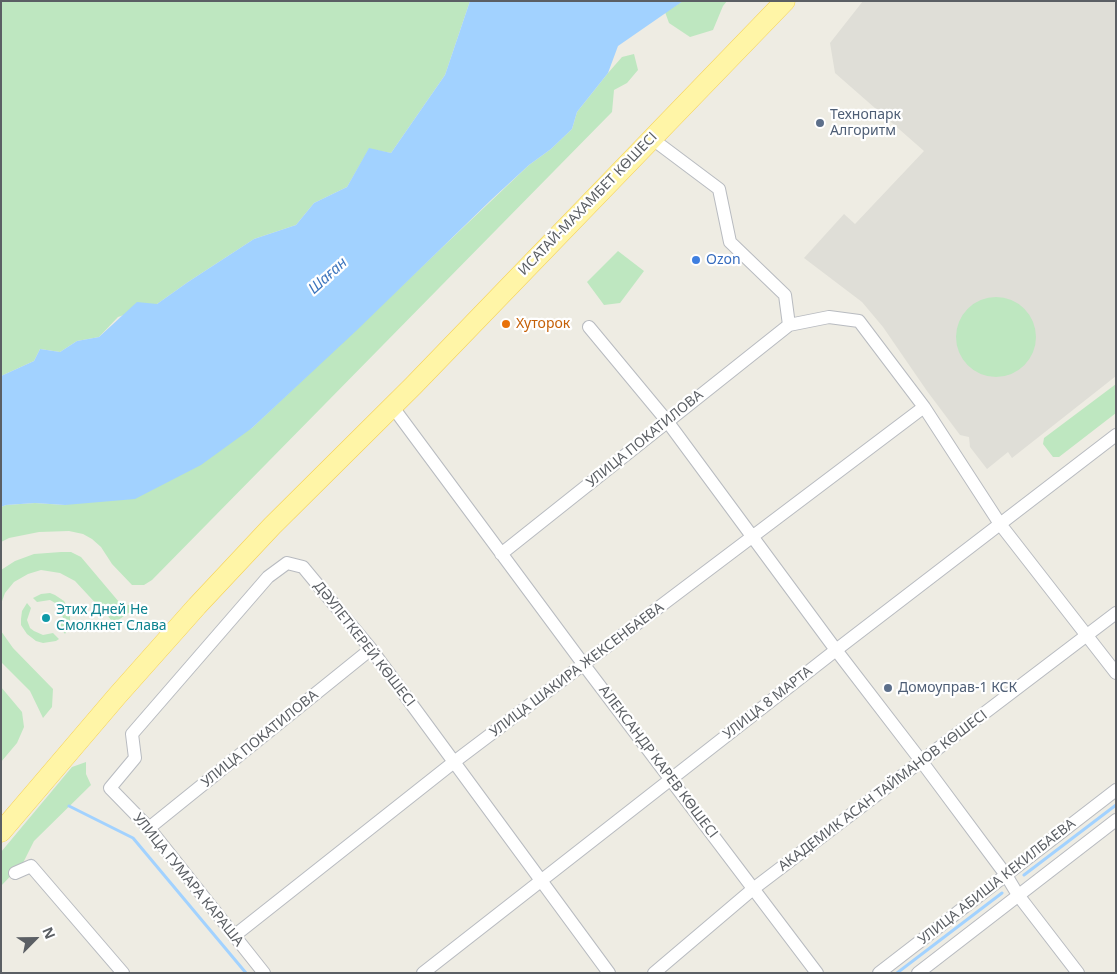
<!DOCTYPE html>
<meta charset="utf-8">
<style>
body{margin:0}
#map{position:relative;width:1117px;height:974px;overflow:hidden;background:#eeece3;font-family:"Noto Sans",sans-serif}
canvas{display:block}
.frame{position:absolute;inset:0;border:2px solid #5b5f64;pointer-events:none}
.north{position:absolute;left:10px;top:914px;width:50px;height:50px;-webkit-text-stroke:4px #fff;paint-order:stroke;rotate:67deg;font-size:14px;font-weight:700;line-height:20px;text-align:center;color:#5b5f64}
.north::after{content:'';display:block;margin:auto;width:18px;height:22px;background:#5b5f64;clip-path:polygon(50% 0,100% 100%,50% 72%,0 100%)}
</style>
<div id="map">
<canvas width="1117" height="974"></canvas>
<div class="frame"></div>
<div class="north">N</div>
</div>
<script>
const context = document.querySelector('canvas').getContext('2d');
context.lineJoin = 'round';
function fillPath(path, color) { context.fillStyle = color; context.fill(path, 'evenodd'); }
const shape = rows => new Path2D(rows.map(r => 'M' + r).join(''));
function stroke(path, color, width, dash) { context.strokeStyle = color; context.lineWidth = width; context.lineCap = dash ? 'butt' : 'round'; context.setLineDash(dash || []); context.stroke(path); }
function label(font, color, halo, rows, align = 'center') {
  context.font = font + ' "Noto Sans",sans-serif'; context.lineWidth = 4.5; context.setLineDash([]); context.textBaseline = 'middle'; context.strokeStyle = halo; context.fillStyle = color; for (const [text, x, y, turn = 0] of rows) {
    context.save(); context.translate(x, y); context.rotate((+turn || 0) * Math.PI / 180); context.textAlign = isNaN(turn) ? turn : align; if (halo) context.strokeText(text, 0, 0); context.fillText(text, 0, 0); context.restore();
  }
}
fillPath(shape([
 [863,1,1116,1,1116,376,1012,458,1008,452,987,469,970,447,969,437,960,435,927,391,883,327,862,302,804,258,844,214,855,224,924,151,835,73,830,43]
]), '#dfded7');
fillPath(shape([
 [1,1,470,1,445,75,391,153,369,149,347,187,314,203,296,225,254,239,188,282,157,304,118,317,99,337,77,341,60,352,40,349,34,361,1,376],
 [683,1,727,1,723,6,713,30,690,37,669,23,665,12],
 [634,54,638,70,627,83,614,90,612,112,152,580,144,585,132,585,112,564,101,547,92,539,83,534,69,531,39,532,9,538,1,542,1,507,6,505,35,503,65,505,252,428,529,165,551,149,572,129,577,112,608,73,622,57],
 [618,251,644,271,620,303,604,305,587,282],
 '956 337a40 40 0 1 1 80 0a40 40 0 1 1-80 0Z',
 [1116,384,1116,413,1059,457,1053,457,1043,444,1044,438],
 [61,552,71,552,81,557,119,602,124,606,133,604,137,607,114,623,75,581,60,573,41,570,28,574,14,582,5,593,1,604,1,570,15,561,34,554],
 [50,593,55,595,64,601,70,611,70,624,65,634,60,627,63,618,60,608,57,604,50,600,37,602,33,598,41,594],
 [27,603,31,608,27,620,30,628,34,631,43,635,53,633,59,639,56,641,43,643,36,641,27,634,21,625,21,619,22,611],
 [1,631,13,648,53,689,52,707,43,718,30,691,1,662],
 [1,687,22,712,24,727,17,743,1,762],
 [86,762,86,774,91,785,34,841,23,863,1,886,1,852,72,767]
]), '#bee7c0');
fillPath(shape([
 [470,1,683,1,618,46,608,73,577,112,572,129,551,149,529,165,491,200,356,331,252,428,201,465,135,499,65,505,35,503,6,505,1,507,1,376,34,361,40,349,60,352,77,341,99,337,137,302,157,304,188,282,254,239,296,225,314,203,347,187,369,148,391,153,445,75]
]), '#a2d2ff');
stroke(shape([
 [69,806,133,838,246,973],
 [1024,875,1116,805],
 [897,973,1002,893]
]), '#a2d2ff', 3);
const street = shape([
 [651,138,719,189,730,242,785,295,789,325],
 [589,327,667,421,836,650,922,762,1006,875,1018,895,1078,973],
 [392,406,584,665,817,973],
 [501,554,789,325,829,317,859,321,924,407,1000,524,1116,673],
 [149,828,371,649],
 [15,873,31,866,123,973],
 [234,936,454,762,924,407],
 [264,973,149,828,110,788,135,758,132,734,268,577,287,563,303,567,371,649,609,973],
 [423,973,836,650,1116,435],
 [654,973,753,889,1116,613],
 [879,973,1116,790],
 [918,973,1116,820]
]);
const primary = shape([
 [1,832,117,696,197,606,272,526,413,386,785,1]
]);
stroke(street, '#b8bbc0', 14);
stroke(primary, '#f6d154', 21);
stroke(street, '#fff', 12);
stroke(primary, '#fff5a7', 20);
for (const [x, y, r, color] of [
 [820,123,5,"#5c6f8a"],
 [696,260,5,"#3f7fe0"],
 [506,324,5,"#e8710a"],
 [46,618,5,"#0f9aa8"],
 [888,688,5,"#5c6f8a"]
]) { const dot = new Path2D(); dot.arc(x, y, r, 0, 2 * Math.PI); context.fillStyle = color; context.fill(dot); stroke(dot, '#fff', 2); }
label('14px', '#4e5e75', '#fff', [
 ["Технопарк",830,115],
 ["Алгоритм",830,131],
 ["Домоуправ-1 КСК",898,688]
], 'left');
label('14px', '#5b5f64', '#fff', [
 ["ИСАТАЙ-МАХАМБЕТ КӨШЕСІ",588,204,-46],
 ["УЛИЦА ПОКАТИЛОВА",645,439,-39],
 ["ДӘУЛЕТКЕРЕЙ КӨШЕСІ",364,644,52],
 ["УЛИЦА ШАКИРА ЖЕКСЕНБАЕВА",577,670,-37],
 ["УЛИЦА 8 МАРТА",768,703,-38],
 ["УЛИЦА ПОКАТИЛОВА",260,739,-39],
 ["АЛЕКСАНДР КАРЕВ КӨШЕСІ",658,762,53],
 ["АКАДЕМИК АСАН ТАЙМАНОВ КӨШЕСІ",883,791,-37],
 ["УЛИЦА ГУМАРА КАРАША",188,880,51],
 ["УЛИЦА АБИША КЕКИЛБАЕВА",997,882,-38]
]);
label('14px', '#366cbe', '#fff', [
 ["Ozon",706,260]
], 'left');
label('14px', '#c56008', '#fff', [
 ["Хуторок",516,324]
], 'left');
label('14px', '#0d838f', '#fff', [
 ["Этих Дней Не",56,610],
 ["Смолкнет Слава",56,626]
], 'left');
label('italic 15px', '#3e76be', '#fff', [
 ["Шаған",328,276,-42]
]);
</script>
